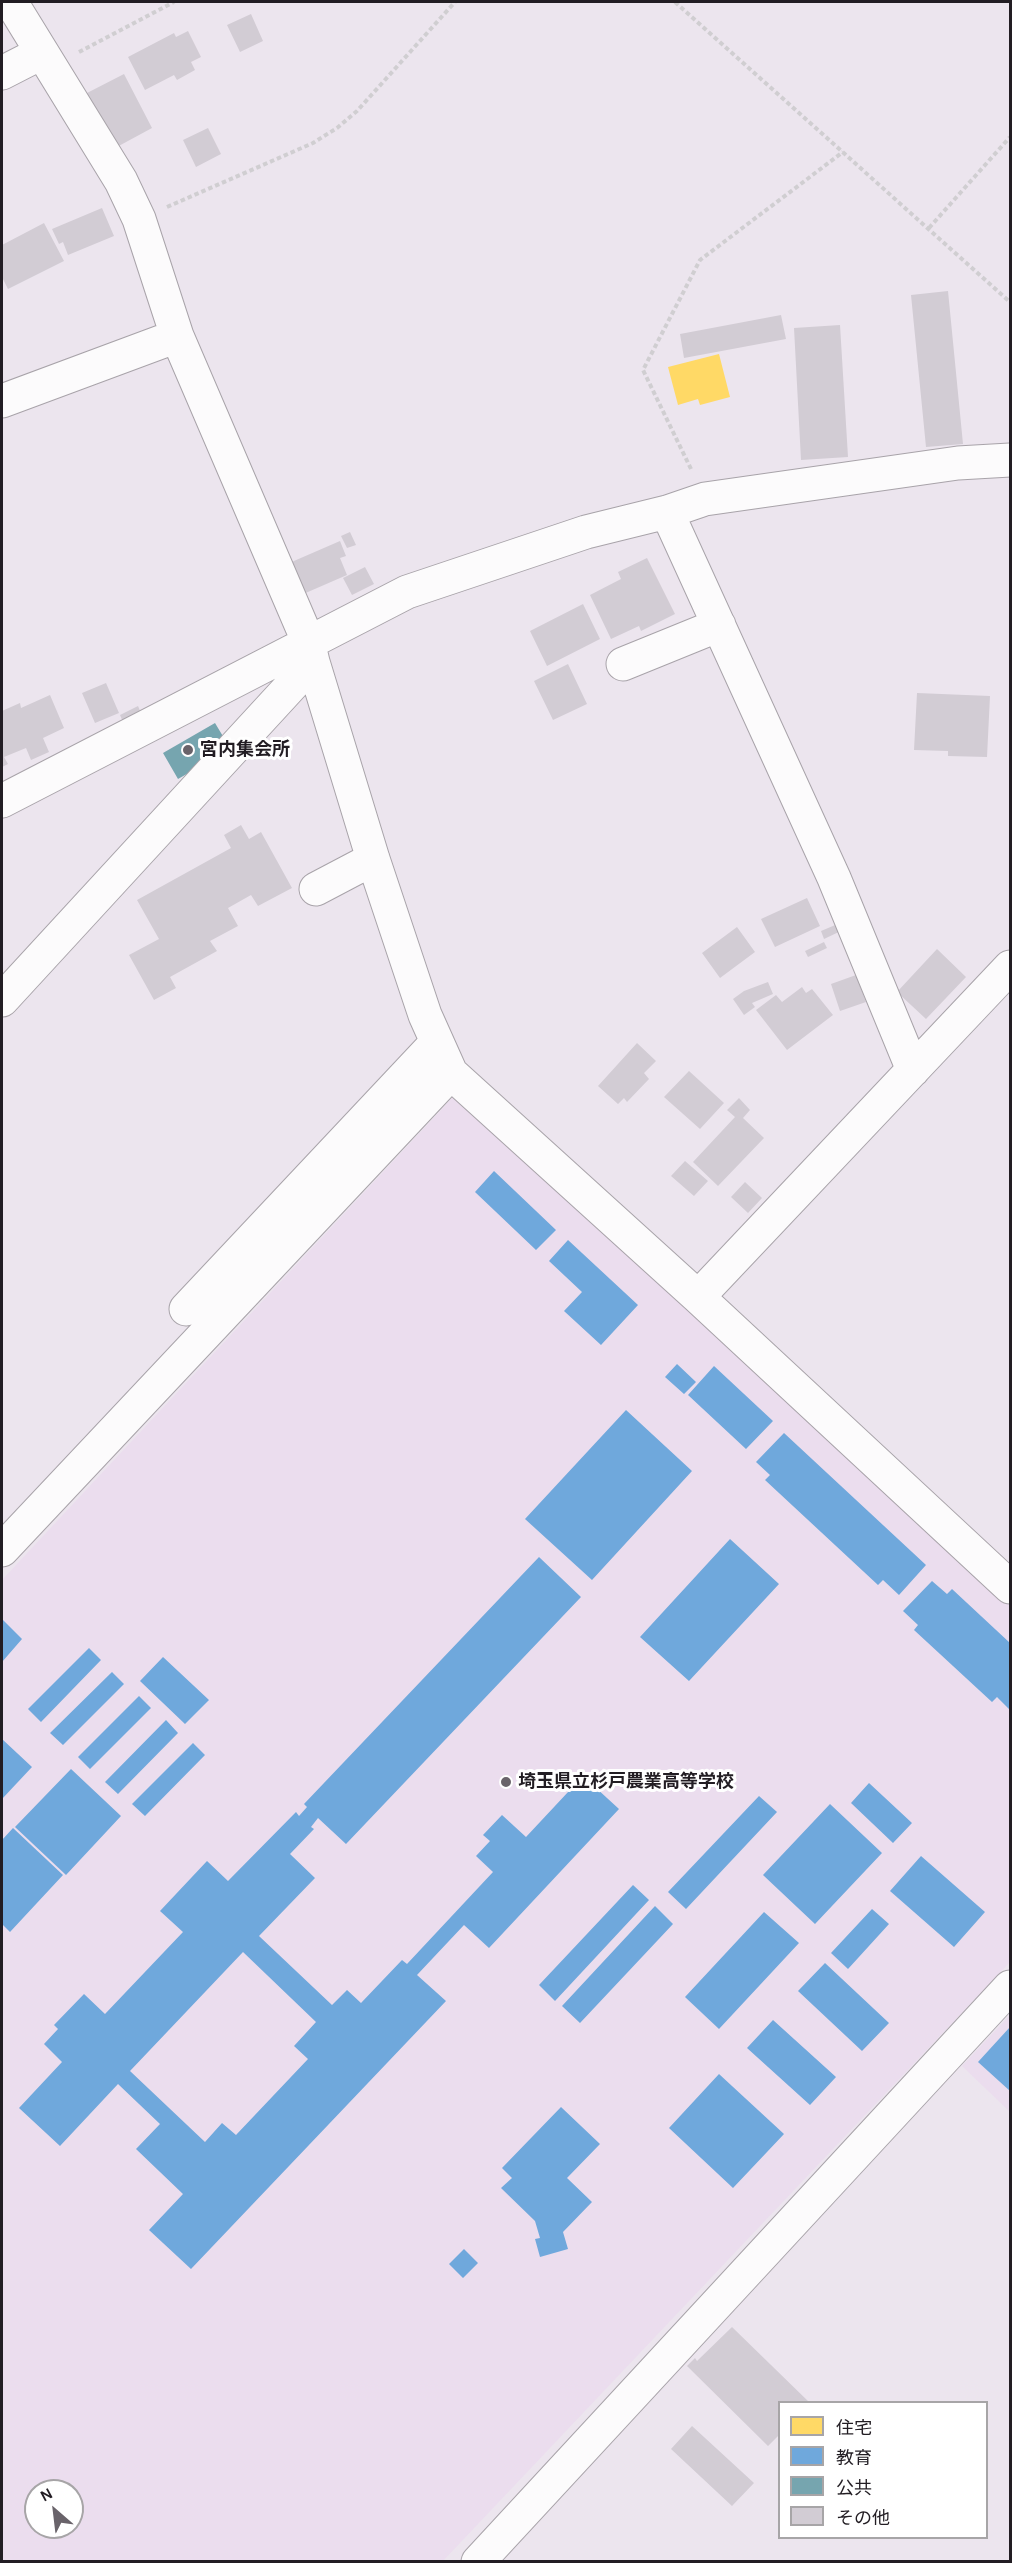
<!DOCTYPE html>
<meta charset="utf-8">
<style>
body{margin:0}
#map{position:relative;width:1012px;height:2563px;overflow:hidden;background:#ece5ee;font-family:Karla,"Noto Sans JP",sans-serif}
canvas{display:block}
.frame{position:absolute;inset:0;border:3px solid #221d23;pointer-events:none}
.legend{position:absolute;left:778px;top:2401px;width:210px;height:138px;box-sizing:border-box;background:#fff;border:2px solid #a7a5a7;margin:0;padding:8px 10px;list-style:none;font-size:18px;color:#221d23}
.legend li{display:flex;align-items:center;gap:12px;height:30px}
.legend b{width:30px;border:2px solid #a7a5a7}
.north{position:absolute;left:24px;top:2479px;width:60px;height:60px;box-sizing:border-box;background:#fff;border:2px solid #a7a5a7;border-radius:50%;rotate:332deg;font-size:16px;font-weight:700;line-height:24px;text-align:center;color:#221d23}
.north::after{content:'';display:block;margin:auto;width:21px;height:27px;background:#69636a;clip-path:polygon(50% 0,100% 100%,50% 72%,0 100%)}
</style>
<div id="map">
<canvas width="1012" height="2563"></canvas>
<div class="frame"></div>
<ul class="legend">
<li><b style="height:16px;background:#ffd966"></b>住宅</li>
<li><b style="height:16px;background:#6fa8dc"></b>教育</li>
<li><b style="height:16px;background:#76a5af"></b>公共</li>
<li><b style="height:16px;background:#d2ccd4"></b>その他</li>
</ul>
<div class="north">N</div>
</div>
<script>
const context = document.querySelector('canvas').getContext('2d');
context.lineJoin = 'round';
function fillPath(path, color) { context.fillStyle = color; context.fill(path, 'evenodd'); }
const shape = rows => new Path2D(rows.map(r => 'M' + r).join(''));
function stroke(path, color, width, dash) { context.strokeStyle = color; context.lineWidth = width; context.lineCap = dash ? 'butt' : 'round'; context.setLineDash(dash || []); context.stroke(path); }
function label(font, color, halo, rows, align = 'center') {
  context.font = font + ' Karla,"Noto Sans JP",sans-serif'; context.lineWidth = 6; context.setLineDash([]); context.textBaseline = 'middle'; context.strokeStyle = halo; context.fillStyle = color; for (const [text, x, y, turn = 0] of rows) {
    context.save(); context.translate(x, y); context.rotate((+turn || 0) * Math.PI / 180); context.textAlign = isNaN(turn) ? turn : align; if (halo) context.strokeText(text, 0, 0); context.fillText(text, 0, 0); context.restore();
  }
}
fillPath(shape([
 [456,1094,1010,1602,1010,1962,443,2561,2,2561,2,1580],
 [36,2491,72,2491,72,2527,36,2527],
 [1010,2015,1010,2112,962,2066]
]), '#ebddee');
fillPath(shape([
 [719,354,730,397,700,405,698,399,678,405,668,367]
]), '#ffd966');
fillPath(shape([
 [494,1171,556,1230,536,1250,475,1192],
 [568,1240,638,1305,601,1345,564,1311,582,1292,549,1261],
 [677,1364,696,1382,684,1394,665,1377],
 [714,1366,773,1421,746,1449,688,1395],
 [626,1410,692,1471,592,1580,525,1519],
 [784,1433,926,1565,899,1595,883,1580,878,1585,765,1480,770,1475,756,1462],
 [730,1539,779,1584,689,1681,640,1637],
 [539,1557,581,1597,346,1844,318,1818,311,1827,314,1829,290,1854,315,1878,259,1936,332,2005,347,1990,361,2003,402,1960,407,1964,493,1872,476,1856,490,1841,483,1835,502,1815,526,1837,583,1776,619,1809,489,1948,464,1925,417,1975,446,2001,191,2269,149,2230,183,2194,136,2149,160,2124,118,2084,60,2146,19,2108,62,2062,44,2044,58,2029,54,2025,84,1994,105,2014,183,1932,160,1911,207,1861,228,1881,296,1812,299,1816,307,1807,304,1804],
 [243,1952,316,2022,294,2046,308,2059,236,2135,222,2123,205,2142,130,2071],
 [932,1581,947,1594,952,1589,1010,1643,1010,1710,997,1697,992,1702,914,1630,918,1625,903,1611],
 [2,1619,22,1639,2,1662],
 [89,1648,101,1660,41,1722,28,1709],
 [163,1657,209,1700,185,1724,140,1681],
 [112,1672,124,1684,63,1745,50,1733],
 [139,1696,151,1708,90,1769,78,1757],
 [166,1720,178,1733,118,1794,105,1782],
 [2,1739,32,1767,2,1799],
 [193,1743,205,1755,145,1816,132,1804],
 [71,1769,121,1816,66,1875,15,1827],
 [869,1783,912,1823,893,1843,851,1803],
 [759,1796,777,1812,686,1909,668,1892],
 [830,1804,882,1853,815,1924,763,1875],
 [13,1828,63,1875,10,1932,2,1924,2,1840],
 [921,1856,985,1912,954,1947,890,1891],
 [633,1885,649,1900,555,2001,539,1985],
 [655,1906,673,1924,580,2023,562,2006],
 [872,1909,889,1924,848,1969,831,1953],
 [764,1912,799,1943,719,2029,685,1997],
 [825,1963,889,2023,862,2051,798,1991],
 [773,2020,836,2077,810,2105,747,2048],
 [1010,2027,1010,2091,978,2062],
 [719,2074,784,2134,733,2188,669,2128],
 [561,2107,600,2144,567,2178,592,2202,563,2232,568,2249,540,2257,535,2239,540,2238,535,2221,501,2188,512,2178,502,2168],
 [464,2249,478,2263,463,2278,449,2264]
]), '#6fa8dc');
fillPath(shape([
 [215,723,224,738,207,747,213,759,178,779,163,753]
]), '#76a5af');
fillPath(shape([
 [251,14,263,41,240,52,227,25],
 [188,31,201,57,191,62,195,70,177,80,174,75,145,90,128,57,174,33,176,37],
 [124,74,152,128,115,148,87,93],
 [208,128,221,154,196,167,183,140],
 [102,208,114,236,68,255,63,242,59,244,52,229],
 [44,223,64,261,8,289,2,277,2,245],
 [948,291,963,444,926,447,911,295],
 [781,315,786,339,684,358,680,334],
 [840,325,848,457,801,460,794,328],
 [350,532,356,545,347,548,341,536],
 [340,541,346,556,340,558,347,575,301,595,287,564],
 [647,558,675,614,641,631,639,626,611,639,590,595,621,579,618,572],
 [365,567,374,584,352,595,343,578],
 [583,604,600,639,547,666,530,631],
 [568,664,587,704,553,720,534,681],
 [106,683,119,713,95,723,82,693],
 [917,693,990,696,987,757,948,756,948,751,914,750],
 [50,695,64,728,43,738,49,752,31,760,26,748,4,757,8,764,2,767,2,711,20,703,21,708],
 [138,706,141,713,123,722,120,715],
 [241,825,249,839,261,832,292,888,258,906,251,895,228,908,238,926,210,941,217,951,170,977,176,988,154,1000,129,955,159,939,137,900,231,848,224,835],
 [807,898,820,926,775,947,761,919],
 [840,923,843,930,824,939,821,931],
 [737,927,755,952,720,978,702,953],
 [824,942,827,948,808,957,805,951],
 [937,949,966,977,926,1019,897,992],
 [856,975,866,1002,840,1011,831,984],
 [768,982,773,994,752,1003,755,1007,744,1015,733,999,744,991],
 [802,987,806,993,812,989,833,1015,787,1050,756,1010,776,995,782,1002],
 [637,1043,656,1061,644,1073,649,1079,627,1102,624,1098,618,1104,598,1086],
 [689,1071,724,1103,700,1129,664,1097],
 [739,1098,750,1110,743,1118,764,1138,718,1186,693,1162,735,1117,727,1110],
 [685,1161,708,1181,694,1196,671,1176],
 [745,1182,762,1198,748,1213,731,1197],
 [732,2327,809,2402,780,2402,780,2434,768,2446,687,2366,695,2358,697,2361],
 [692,2426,754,2483,732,2506,671,2449]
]), '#d2ccd4');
const minor = shape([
 [11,2,121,181,139,219,177,336,308,641,313,662,373,859,425,1015,451,1073],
 [2,73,41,53],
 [2,401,177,336],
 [667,512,834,878,913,1070],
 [623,664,719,625],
 [2,801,407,592,586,532,667,512,705,499,958,463,1010,460],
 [316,889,373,859],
 [2,1000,313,662],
 [698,1297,1010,967],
 [186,1309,437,1042],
 [2,1550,451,1073,698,1297,1010,1587],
 [478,2562,1010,1987]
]);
stroke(minor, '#a8a3a9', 35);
stroke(shape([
 [675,2,1010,302],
 [79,52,174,2],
 [167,207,313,143,337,128,357,111,455,2],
 [929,228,1010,137],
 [691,469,643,370,700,260,843,152]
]), '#d0ced1', 4, [4.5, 3]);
stroke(minor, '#fcfbfc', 33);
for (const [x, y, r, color] of [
 [188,750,6,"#69636a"],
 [506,1782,6,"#69636a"]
]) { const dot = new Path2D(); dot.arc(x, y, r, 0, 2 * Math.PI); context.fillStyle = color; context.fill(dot); stroke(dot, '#fff', 2); }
label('bold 18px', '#221d23', '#fff', [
 ["宮内集会所",200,750],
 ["埼玉県立杉戸農業高等学校",518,1782]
], 'left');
</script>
